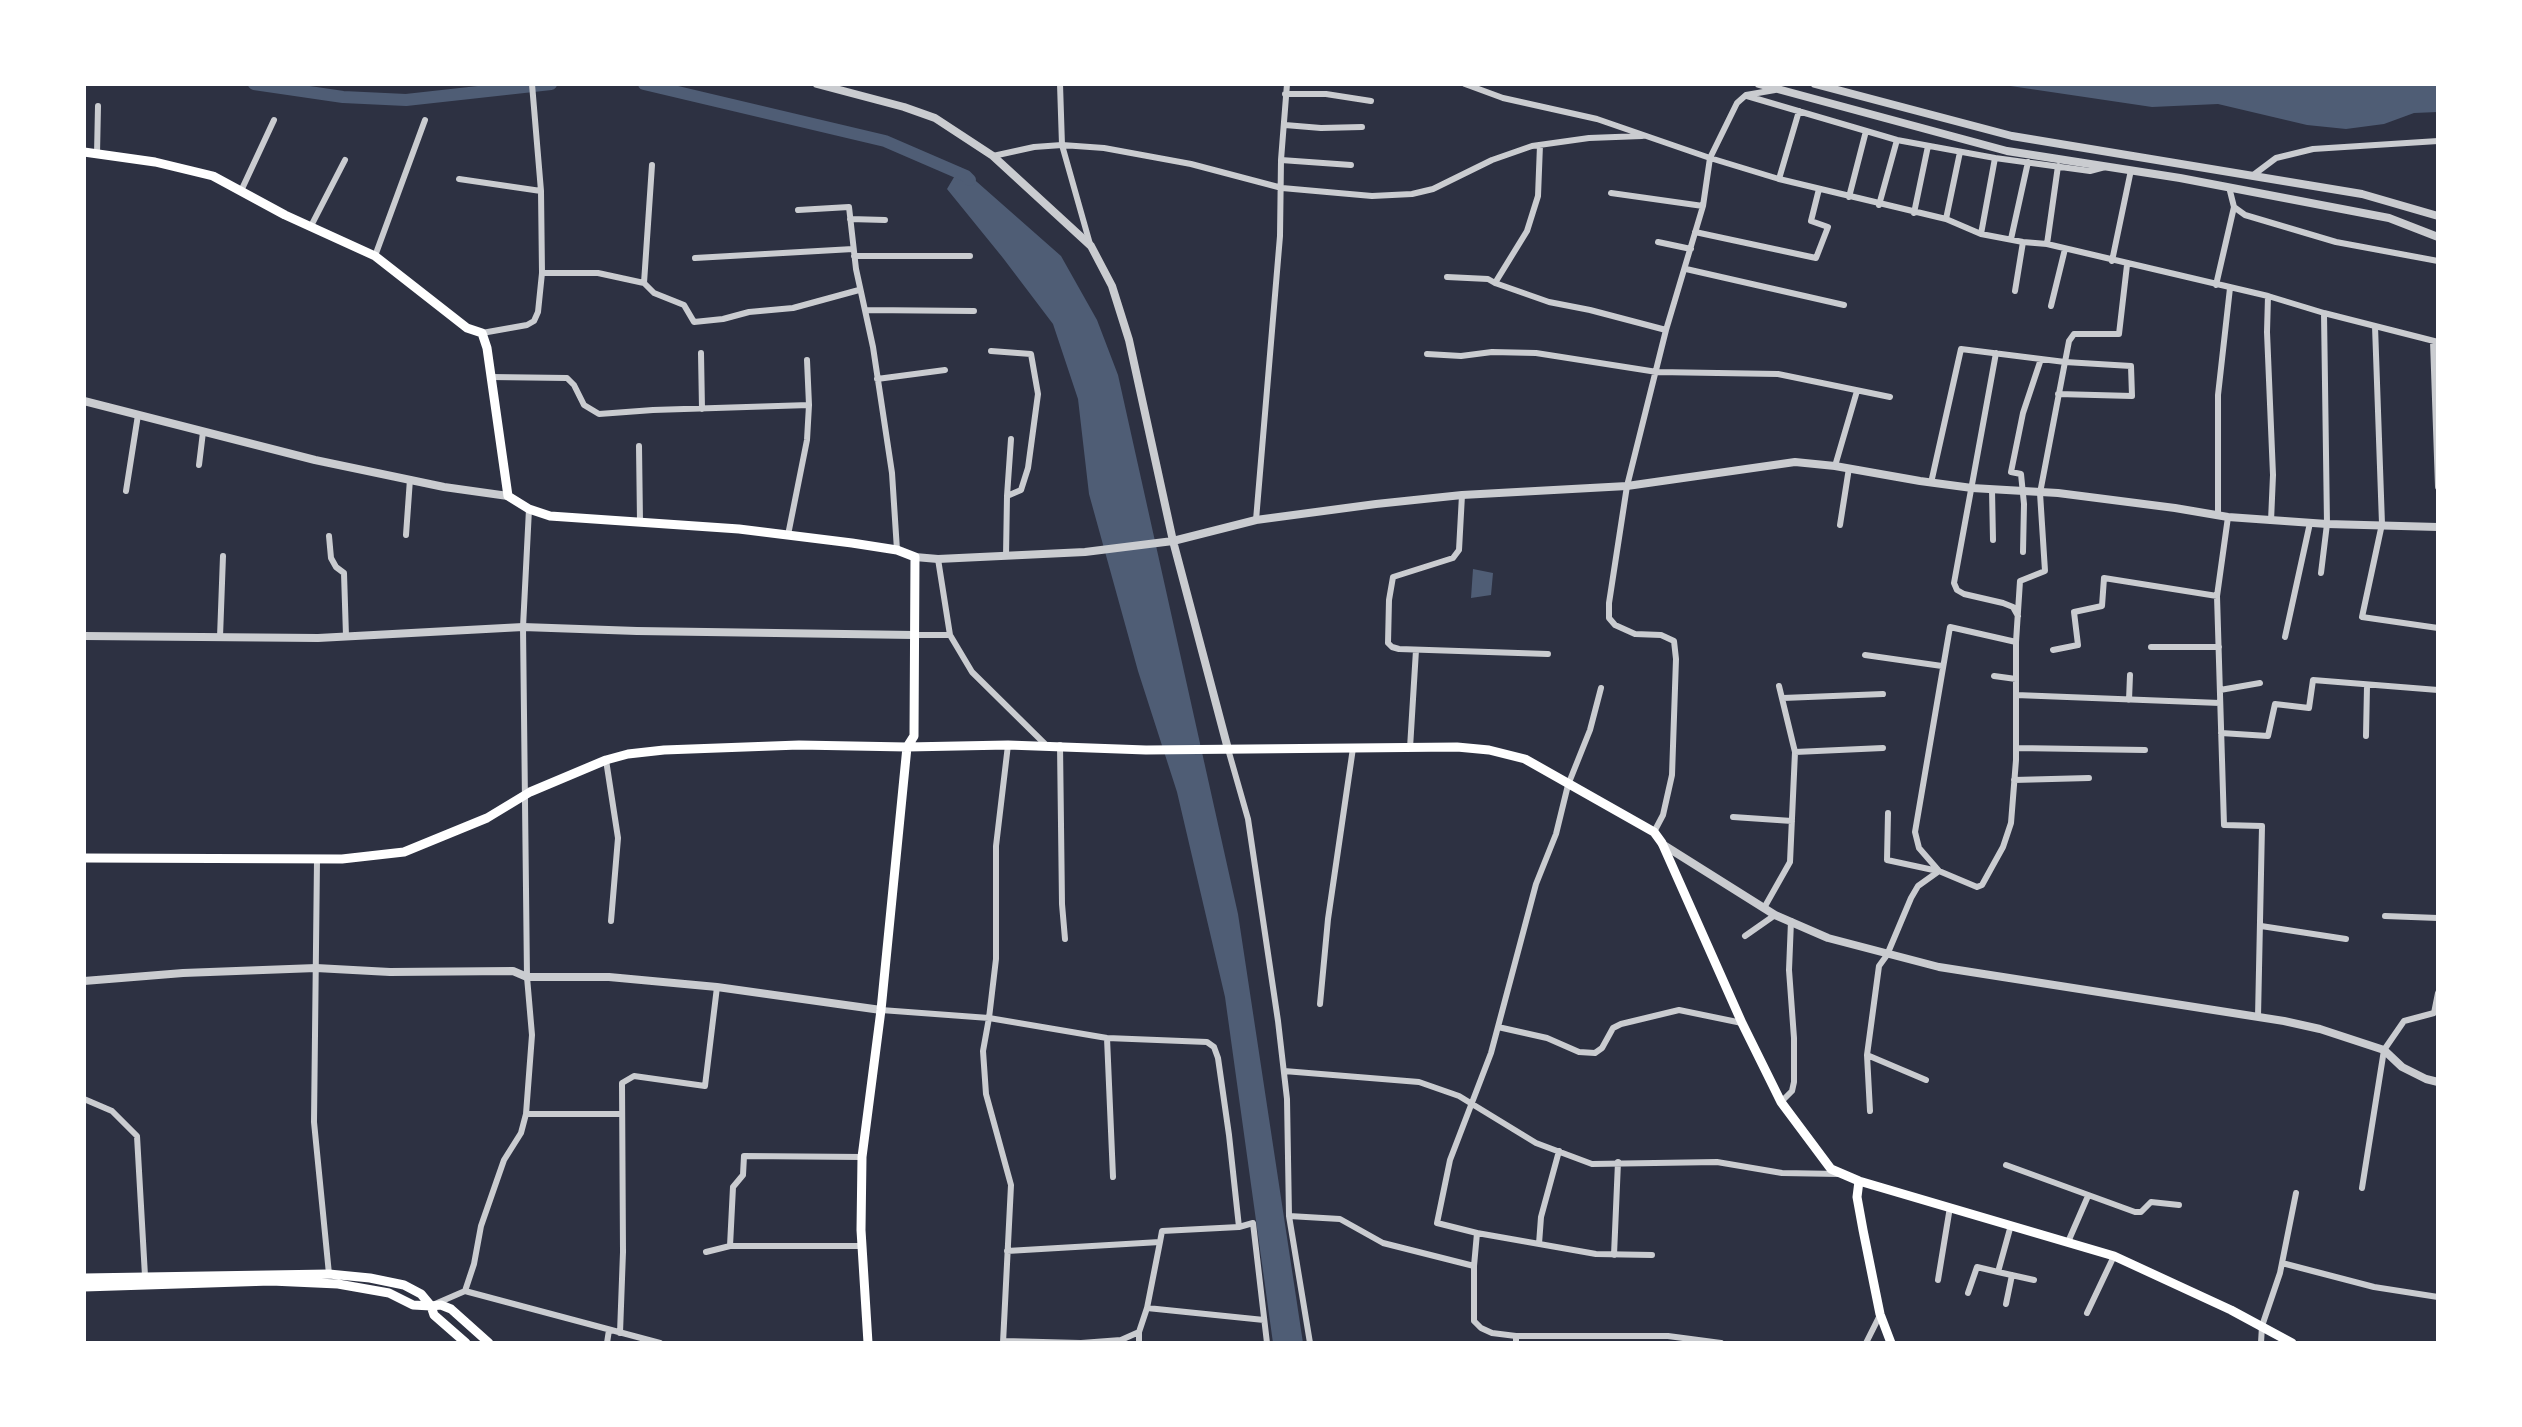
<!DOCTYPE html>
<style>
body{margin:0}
#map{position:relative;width:2522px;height:1427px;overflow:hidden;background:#2d3142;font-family:"IBM Plex Sans",sans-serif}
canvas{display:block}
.frame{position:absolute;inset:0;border:86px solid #fff;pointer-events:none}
</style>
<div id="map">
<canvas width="2522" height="1427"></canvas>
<div class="frame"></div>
</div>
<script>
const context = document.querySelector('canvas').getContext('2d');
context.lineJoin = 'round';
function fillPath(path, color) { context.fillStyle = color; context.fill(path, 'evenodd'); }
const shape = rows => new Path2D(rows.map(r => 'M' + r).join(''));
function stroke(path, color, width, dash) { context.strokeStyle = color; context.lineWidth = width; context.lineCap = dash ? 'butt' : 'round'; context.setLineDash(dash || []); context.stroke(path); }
fillPath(shape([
 [1997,84,2438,84,2438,112,2414,113,2384,124,2346,129,2307,125,2218,104,2152,107],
 [960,167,1061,256,1097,320,1118,375,1238,914,1303,1343,1273,1343,1225,997,1177,792,1138,671,1089,494,1078,399,1053,324,1003,258,947,189],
 [1473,569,1493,573,1491,595,1471,598]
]), '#4f5d75');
stroke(shape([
 [254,84,343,97,406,100,551,84],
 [644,84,885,141,966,176,970,180]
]), '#4f5d75', 12);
stroke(shape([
 [1060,84,1062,145,1090,244],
 [1465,84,1503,98,1597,119,1710,158,1779,179,1946,219,1981,234,2023,242,2047,244,2268,296,2324,313,2438,342],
 [1285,94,1326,94,1371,101],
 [1747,96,1897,140,1995,158,2090,171,2105,167],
 [1285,125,1321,128,1362,127],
 [97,154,98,106],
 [993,156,1034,147,1062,145,1104,148,1191,164,1282,188,1372,196,1412,194,1433,189,1492,160,1532,146,1589,138,1642,136],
 [1281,160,1351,165],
 [2252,176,2276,158,2313,149,2438,141],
 [459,179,541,191],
 [1779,179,1799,111],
 [2229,187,2234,207,2245,215,2336,242,2438,261],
 [241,191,274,120],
 [1611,193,1703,206],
 [1849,197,1866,131],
 [1879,205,1897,140],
 [798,210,849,207,856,269,873,347,892,473,897,550],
 [1914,213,1928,146],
 [850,219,885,220],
 [1946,219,1960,152],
 [311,226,345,160],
 [1695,232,1816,258,1828,227,1811,221,1819,189],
 [1981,234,1995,158],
 [2011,239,2028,162],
 [1658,242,1691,249],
 [2047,244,2058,166],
 [375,256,425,120],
 [854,256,970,256],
 [695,258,853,249],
 [2112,261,2131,170],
 [1686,269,1844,305],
 [542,273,598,273,644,283,654,293,684,305,694,322,723,319,749,312,793,308,859,290],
 [1447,277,1488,279,1495,283,1527,231,1538,196,1540,145],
 [644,283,652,165],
 [1495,283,1549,302,1590,310,1666,330],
 [2216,285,2234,207],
 [2015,291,2023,242],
 [2268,296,2267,332,2273,475,2271,521],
 [2051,306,2065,249],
 [866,310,974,311],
 [2375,326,2382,524,2362,617,2438,628],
 [482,333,527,325,534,321,538,312,542,273,541,191,532,84],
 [2433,341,2438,487],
 [991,351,1031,354,1038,394,1028,468,1021,490,1007,496,1006,556],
 [701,353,702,409],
 [1996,353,1954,583,1957,590,1964,594,2003,603,2013,607,2018,616],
 [1427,354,1461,356,1492,352,1536,353,1657,372,1778,374,1890,397],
 [807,360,809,405],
 [491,377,567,378,574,385,584,405,599,414,653,410,809,405,807,440,788,535],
 [877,379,945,370],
 [639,446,640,522],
 [199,465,203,432],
 [1835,466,1857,391],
 [1931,483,1961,349,2065,362,2131,366,2132,396,2058,394],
 [1992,490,1993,540],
 [126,491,138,415],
 [1462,495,1459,550,1453,558,1393,577,1389,600,1388,643,1392,647,1399,649,1548,654],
 [1007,496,1011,439],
 [2218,516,2218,395,2230,288],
 [2228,517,2217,596,2224,825,2262,826,2258,1017],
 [1256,520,1280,236,1281,160,1287,84],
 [1840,525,1849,468],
 [406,535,410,479],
 [329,536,331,558,336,567,344,573,346,636],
 [2023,552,2024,504,2021,474,2011,472,2023,413,2041,359],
 [938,559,950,635,972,672,1046,745],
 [2321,573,2327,524,2324,313],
 [914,635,950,635],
 [220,637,223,556],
 [2285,637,2310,523],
 [2151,647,2219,647],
 [2053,650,2078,645,2074,612,2102,606,2104,578,2217,596],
 [1865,655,1942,666],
 [1994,676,2016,679],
 [2220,690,2260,683],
 [2016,695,2220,703],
 [1783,698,1883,694],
 [2129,700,2130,675],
 [2221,733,2268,736,2275,704,2309,708,2313,680,2438,690],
 [2366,736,2367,686],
 [1060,745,1062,904,1065,939],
 [1410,748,1416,650],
 [2016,748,2145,750],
 [1228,749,1248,819,1278,1021,1287,1099,1289,1216,1310,1343],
 [1795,752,1883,748],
 [606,760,618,838,611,921],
 [2014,780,2089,778],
 [1888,813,1887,860,1938,871],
 [1733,817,1792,821],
 [1654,832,1663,815,1672,775,1676,659,1674,641,1661,635,1635,634,1615,625,1609,618,1609,603,1627,486,1666,330,1703,206,1710,158,1737,103,1746,95,1775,90,1777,84],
 [317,860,314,1122,329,1274],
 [1939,871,1919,848,1915,832,1950,627,2016,642],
 [1764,908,1790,862,1795,752,1779,686],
 [2385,916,2438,918],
 [2261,926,2346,939],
 [1745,936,1775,915],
 [1320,1004,1328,919,1353,748],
 [881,1010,989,1018,1107,1038,1207,1042,1214,1047,1218,1058,1229,1135,1239,1227,1253,1223,1267,1343],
 [1498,1027,1547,1038,1579,1052,1595,1053,1602,1048,1613,1028,1621,1024,1679,1010,1742,1023],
 [1107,1038,1113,1177],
 [1867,1055,1879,966,1887,955,1911,898,1918,886,1939,871,1977,887,1982,885,2003,847,2011,823,2016,760,2016,642,2020,581,2045,571,2040,493,2069,341,2074,334,2119,334,2127,265],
 [1284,1071,1419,1082,1459,1096,1536,1143,1592,1164,1717,1162,1782,1173,1839,1174],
 [84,1099,112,1111,137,1136,145,1276],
 [1781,1102,1792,1091,1794,1082,1794,1038,1789,970,1791,921],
 [1870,1111,1867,1055,1926,1080],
 [526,1114,622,1114],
 [2006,1165,2135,1212,2141,1212,2151,1202,2179,1205],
 [2362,1188,2384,1050,2404,1021,2434,1013,2438,993],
 [1289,1216,1340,1219,1383,1243,1474,1266],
 [1477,1233,1596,1254,1652,1255],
 [2068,1242,2088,1196],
 [1539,1244,1541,1217,1559,1151],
 [730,1246,862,1246],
 [1007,1251,1160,1242,1162,1231,1239,1227],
 [706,1252,730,1246,733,1187,743,1175,744,1156,862,1157],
 [1614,1255,1618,1162],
 [2282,1263,2374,1287,2438,1297],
 [1998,1272,2034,1280],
 [1938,1280,1950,1207],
 [465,1291,474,1264,481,1226,497,1180,504,1160,521,1133,526,1114,532,1035,527,977,523,627,529,509],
 [1968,1293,1977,1267,1998,1272,2011,1225],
 [435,1304,465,1291,660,1343],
 [2006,1304,2012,1275],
 [1147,1308,1264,1320],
 [2087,1313,2114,1256],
 [620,1333,623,1252,622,1083,634,1076,705,1086,717,987],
 [1516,1336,1492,1333,1481,1328,1474,1321,1474,1266,1477,1233,1437,1223,1450,1160,1491,1053,1536,884,1556,834,1568,785,1590,730,1601,688],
 [1004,1341,1081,1343,1121,1340,1139,1332],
 [607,1343,609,1330],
 [1003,1343,1011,1185,986,1094,983,1051,989,1018,996,959,996,846,1008,745],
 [1139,1343,1139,1332,1147,1308,1160,1242],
 [1516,1343,1516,1336,1668,1336,1721,1343],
 [1866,1343,1880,1315],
 [2261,1343,2262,1326,2280,1273,2296,1193]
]), '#caccd0', 6);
stroke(shape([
 [817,84,904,107,935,118,993,156,1091,246,1112,286,1129,340,1173,541,1228,749],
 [1759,84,2007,151,2180,178,2389,218,2438,237],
 [1815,84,2012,136,2362,194,2438,216],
 [84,401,315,460,444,487,508,496],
 [915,557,938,559,1085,552,1173,541,1256,520,1376,504,1462,495,1627,486,1795,462,1835,466,1920,481,1972,488,2058,493,2175,508,2228,517,2327,524,2438,527],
 [84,636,318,638,523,627,637,631,914,635],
 [1662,844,1775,915,1828,938,1939,967,2284,1021,2320,1029,2384,1050,2402,1067,2426,1079,2438,1082],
 [84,981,183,973,316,968,390,972,513,971,527,977,609,977,717,987,881,1010]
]), '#caccd0', 8);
stroke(shape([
 [84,152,155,162,213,176,285,215,375,256,467,328,482,333,487,348,508,496,529,509,550,516,739,529,852,543,897,550,915,557,914,736,907,747,881,1010,862,1157,861,1230,868,1343],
 [84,858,342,859,404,852,487,818,530,792,606,760,628,754,664,750,799,745,907,747,1008,745,1146,750,1457,747,1489,750,1525,759,1654,832,1662,843,1742,1023,1781,1102,1831,1169,1859,1181,2114,1256,2231,1310,2292,1343],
 [1859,1181,1857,1197,1863,1230,1880,1314,1891,1343]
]), '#fff', 9);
stroke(shape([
 [84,1278,329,1274,370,1278,404,1285,421,1294,431,1306,441,1305,451,1309,489,1343],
 [84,1287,271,1281,338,1284,389,1293,413,1305,431,1306,434,1315,466,1343]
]), '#fff', 9);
</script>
